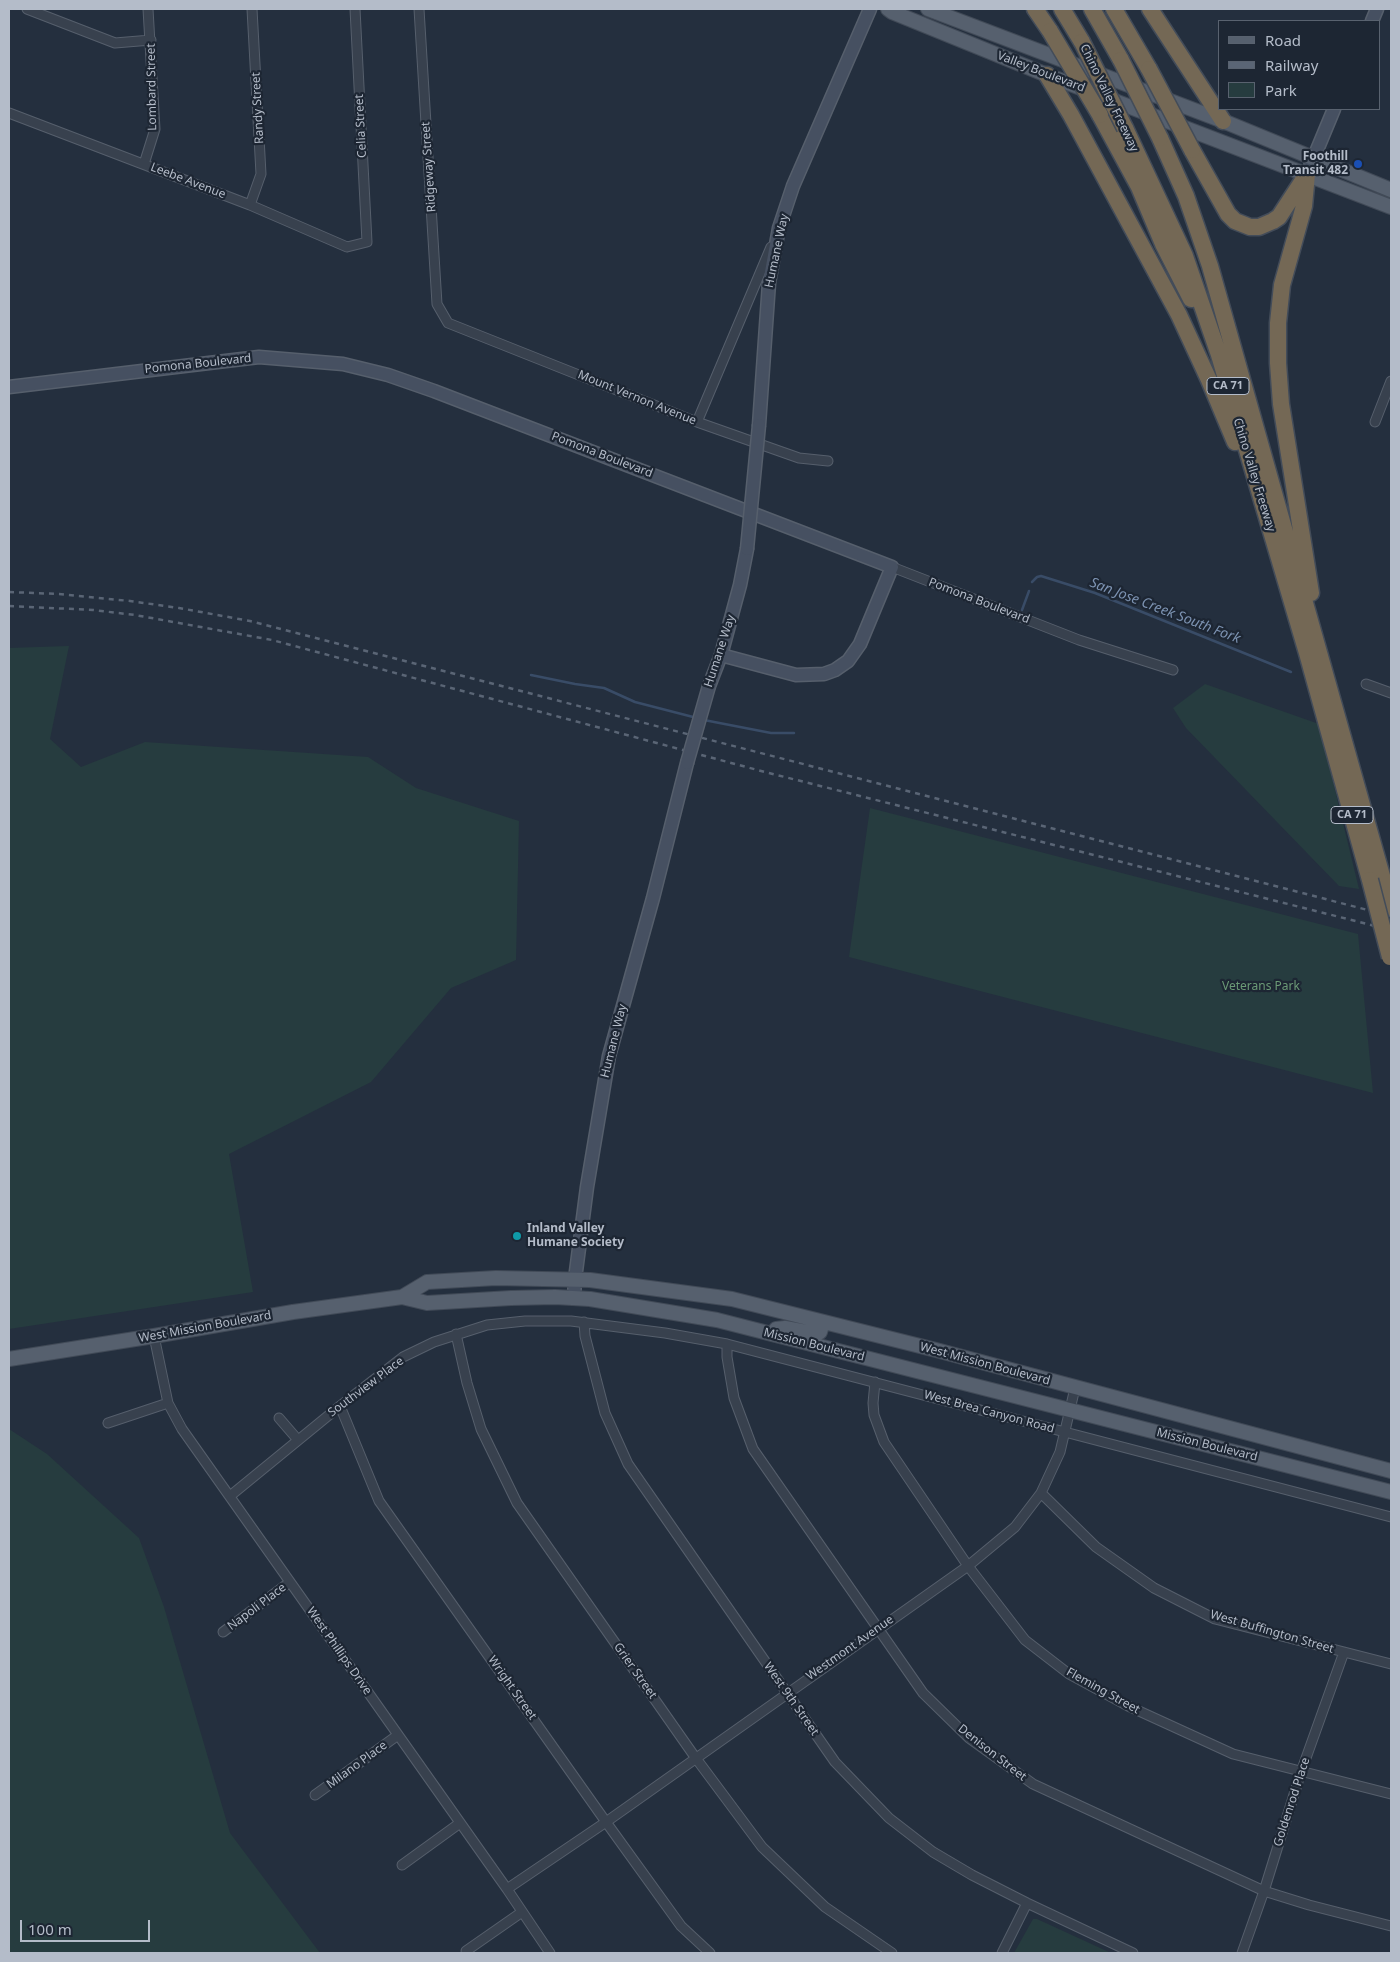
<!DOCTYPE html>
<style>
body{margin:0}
#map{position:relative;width:1400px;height:1962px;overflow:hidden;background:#242f3e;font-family:"Noto Sans",sans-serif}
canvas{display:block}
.frame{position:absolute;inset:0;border:10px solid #b4bcc9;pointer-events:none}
.legend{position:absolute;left:1218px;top:20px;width:162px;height:90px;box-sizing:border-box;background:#1d2633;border:1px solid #59626f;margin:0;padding:6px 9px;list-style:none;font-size:15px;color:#b4bcc9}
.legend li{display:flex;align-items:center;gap:10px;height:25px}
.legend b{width:25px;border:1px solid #59626f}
.scale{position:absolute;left:20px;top:1920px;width:130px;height:22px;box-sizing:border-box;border:2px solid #b4bcc9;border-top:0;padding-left:6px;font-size:15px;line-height:18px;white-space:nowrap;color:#b4bcc9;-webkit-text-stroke:4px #1d2633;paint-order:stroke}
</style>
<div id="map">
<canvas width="1400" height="1962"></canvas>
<div class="frame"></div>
<ul class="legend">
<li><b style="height:6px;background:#56606e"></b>Road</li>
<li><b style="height:6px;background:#5a6575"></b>Railway</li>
<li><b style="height:14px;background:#263c3f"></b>Park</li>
</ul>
<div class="scale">100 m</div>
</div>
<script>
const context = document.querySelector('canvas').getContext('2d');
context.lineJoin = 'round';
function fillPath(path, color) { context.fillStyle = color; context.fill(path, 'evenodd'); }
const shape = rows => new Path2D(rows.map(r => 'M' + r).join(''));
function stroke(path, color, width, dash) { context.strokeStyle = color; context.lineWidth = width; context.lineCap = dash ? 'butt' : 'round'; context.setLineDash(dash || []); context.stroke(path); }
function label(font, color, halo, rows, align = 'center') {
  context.font = font + ' "Noto Sans",sans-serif'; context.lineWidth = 4.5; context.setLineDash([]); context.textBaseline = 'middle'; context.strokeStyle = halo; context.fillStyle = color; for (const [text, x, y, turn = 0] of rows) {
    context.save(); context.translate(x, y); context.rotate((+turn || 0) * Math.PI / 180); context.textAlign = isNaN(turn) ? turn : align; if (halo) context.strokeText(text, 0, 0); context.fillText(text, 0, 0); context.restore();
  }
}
fillPath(shape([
 [69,646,50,739,81,767,145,742,368,757,416,788,519,821,516,960,451,988,371,1082,229,1154,253,1292,9,1329,9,648],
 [1205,684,1319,724,1359,889,1339,886,1186,728,1173,708],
 [870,808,1358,934,1373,1093,849,957],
 [9,1429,47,1454,139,1538,164,1607,230,1833,320,1953,9,1953],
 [1033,1919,1037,1919,1111,1953,1014,1953]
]), '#263c3f');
stroke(shape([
 [1032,582,1037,577,1041,576,1095,593,1291,672],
 [1022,610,1029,591],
 [531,675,575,684,604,688,635,702,697,718],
 [704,720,771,733,794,733]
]), '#394c67', 2.5);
const street = shape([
 [27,9,115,43,151,40],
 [419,9,437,304,448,323,697,422,799,458,828,461],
 [9,113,250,205,347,247,367,242,355,9],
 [144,164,155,129,148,9],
 [250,205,261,174,252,9],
 [697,422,771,247],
 [1375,422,1391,381],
 [892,567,1079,640,1173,670],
 [1366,684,1391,693],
 [584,1322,585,1336,605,1413,628,1464,835,1762,889,1818,933,1852,972,1875,1027,1903,1133,1953],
 [456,1334,467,1383,481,1429,517,1503,695,1757,762,1847,825,1907,892,1953],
 [154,1336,168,1403,182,1429,507,1889,550,1953],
 [727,1344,727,1357,734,1398,753,1449,923,1693,969,1738,1033,1784,1264,1891,1309,1905,1391,1926],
 [875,1382,873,1403,874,1415,884,1442,968,1566,1025,1640,1069,1674,1128,1706,1233,1754,1391,1794],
 [340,1406,379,1501,606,1822,681,1926,710,1953],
 [279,1418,298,1440],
 [108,1423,168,1403],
 [1041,1493,1096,1547,1154,1588,1215,1619,1391,1664],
 [230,1496,340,1406,403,1357,434,1342,487,1325,525,1321,571,1321,665,1333,727,1344,1391,1517],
 [223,1632,290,1582],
 [315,1795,398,1735],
 [402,1865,460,1823],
 [507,1889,606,1822,968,1566,1015,1527,1041,1493,1060,1452,1075,1388],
 [466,1951,522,1912],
 [1002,1953,1027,1903],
 [1242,1953,1264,1891,1301,1772,1344,1652]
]);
const secondary = shape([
 [1372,21,1377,9],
 [1307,174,1334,109],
 [9,387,259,357,343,364,388,375,434,391,892,567,860,644,848,661,835,670,824,674,796,675,721,655],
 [759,425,769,283,779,228,793,186,870,9],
 [709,686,721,655,740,585,747,549],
 [574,1298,575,1279,587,1187,609,1056,653,898,687,763]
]);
const primary = shape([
 [888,9,892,12,1047,75,1391,207],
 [928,9,1223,121,1391,190],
 [402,1297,427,1303,511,1298,555,1297,590,1299,717,1320,1391,1492],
 [776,1329,785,1328,817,1334,820,1332,823,1322],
 [9,1359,154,1336,293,1312,402,1297,427,1282,496,1278,590,1280,732,1299,936,1350,1391,1471]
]);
const highway = shape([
 [1035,9,1050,31],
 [1062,9,1082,42],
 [1092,9,1121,60],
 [1114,9,1149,69],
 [1150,9,1223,121],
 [1047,75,1071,115,1179,315,1209,380,1235,442],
 [1100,115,1139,187,1163,244,1191,299],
 [1125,128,1185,256,1219,355,1307,653,1370,880],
 [1160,138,1186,196,1210,266,1391,908],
 [1192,150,1228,214,1235,221,1250,227,1259,227,1273,221,1279,217,1307,174],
 [1307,174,1304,206,1282,285,1278,323,1278,363,1281,404,1311,593]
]);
stroke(street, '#565f6c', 11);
stroke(secondary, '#565f6c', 15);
stroke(primary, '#414a57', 16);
stroke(highway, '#434c59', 19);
stroke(street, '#38414e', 9);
stroke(secondary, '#465061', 12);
stroke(primary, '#56606e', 14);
stroke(highway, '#746855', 16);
stroke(shape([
 [9,592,59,594,130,601,179,608,250,621,1391,916],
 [9,606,93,610,135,615,272,640,765,772,1391,930]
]), '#5a6575', 2.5, [5, 5]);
const secondaryBridge = shape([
 [747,549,759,425],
 [687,763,709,686]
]);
const highwayBridge = shape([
 [1050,31,1100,115],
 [1082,42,1125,128],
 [1121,60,1160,138],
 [1149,69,1192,150],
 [1370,880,1390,957]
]);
stroke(secondaryBridge, '#565f6c', 15, []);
stroke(highwayBridge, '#434c59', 19, []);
stroke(secondaryBridge, '#465061', 12);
stroke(highwayBridge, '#746855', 16);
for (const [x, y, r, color] of [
 [1358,164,5,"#1a4fb4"],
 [517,1236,5,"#0f9aa8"]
]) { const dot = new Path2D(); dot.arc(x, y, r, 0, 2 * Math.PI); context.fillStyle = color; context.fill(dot); stroke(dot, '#1d2633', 2); }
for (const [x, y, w] of [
 [1228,386,42],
 [1352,815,42]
]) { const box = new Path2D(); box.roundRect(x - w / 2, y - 8.5, w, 17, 4); context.fillStyle = '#1d2633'; context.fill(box); stroke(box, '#b4bcc9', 1); }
label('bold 11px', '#b4bcc9', null, [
 ["CA 71",1228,386],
 ["CA 71",1352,815]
]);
label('12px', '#b4bcc9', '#1d2633', [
 ["Valley Boulevard",1041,72,21],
 ["Lombard Street",152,87,-91],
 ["Chino Valley Freeway",1109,98,64],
 ["Randy Street",258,108,-93],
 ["Celia Street",361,126,-93],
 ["Ridgeway Street",429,167,-94],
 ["Leebe Avenue",188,181,21],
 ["Humane Way",777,251,-78],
 ["Pomona Boulevard",198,364,-6],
 ["Mount Vernon Avenue",637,398,22],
 ["Pomona Boulevard",602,455,21],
 ["Chino Valley Freeway",1254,475,73],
 ["Pomona Boulevard",979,601,21],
 ["Humane Way",720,651,-72],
 ["Humane Way",614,1041,-76],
 ["West Mission Boulevard",205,1327,-10],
 ["Mission Boulevard",814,1345,14],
 ["West Mission Boulevard",985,1364,15],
 ["Southview Place",366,1387,-37],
 ["West Brea Canyon Road",989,1412,15],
 ["Mission Boulevard",1207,1445,14],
 ["Napoli Place",257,1607,-37],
 ["West Buffington Street",1272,1632,16],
 ["Westmont Avenue",850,1648,-35],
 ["West Phillips Drive",339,1651,55],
 ["Grier Street",635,1671,55],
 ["Wright Street",512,1688,55],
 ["Fleming Street",1103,1691,29],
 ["West 9th Street",791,1699,55],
 ["Denison Street",992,1753,38],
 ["Milano Place",357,1765,-36],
 ["Goldenrod Place",1292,1802,-72]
]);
label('bold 12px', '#b4bcc9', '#1d2633', [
 ["Foothill",1348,157],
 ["Transit 482",1348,171],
 ["Inland Valley",527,1229,"left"],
 ["Humane Society",527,1243,"left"]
], 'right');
label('12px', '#6b9a76', '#1d2633', [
 ["Veterans Park",1261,987]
]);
label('italic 14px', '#7c92b1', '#1d2633', [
 ["San Jose Creek South Fork",1165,611,21]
]);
</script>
